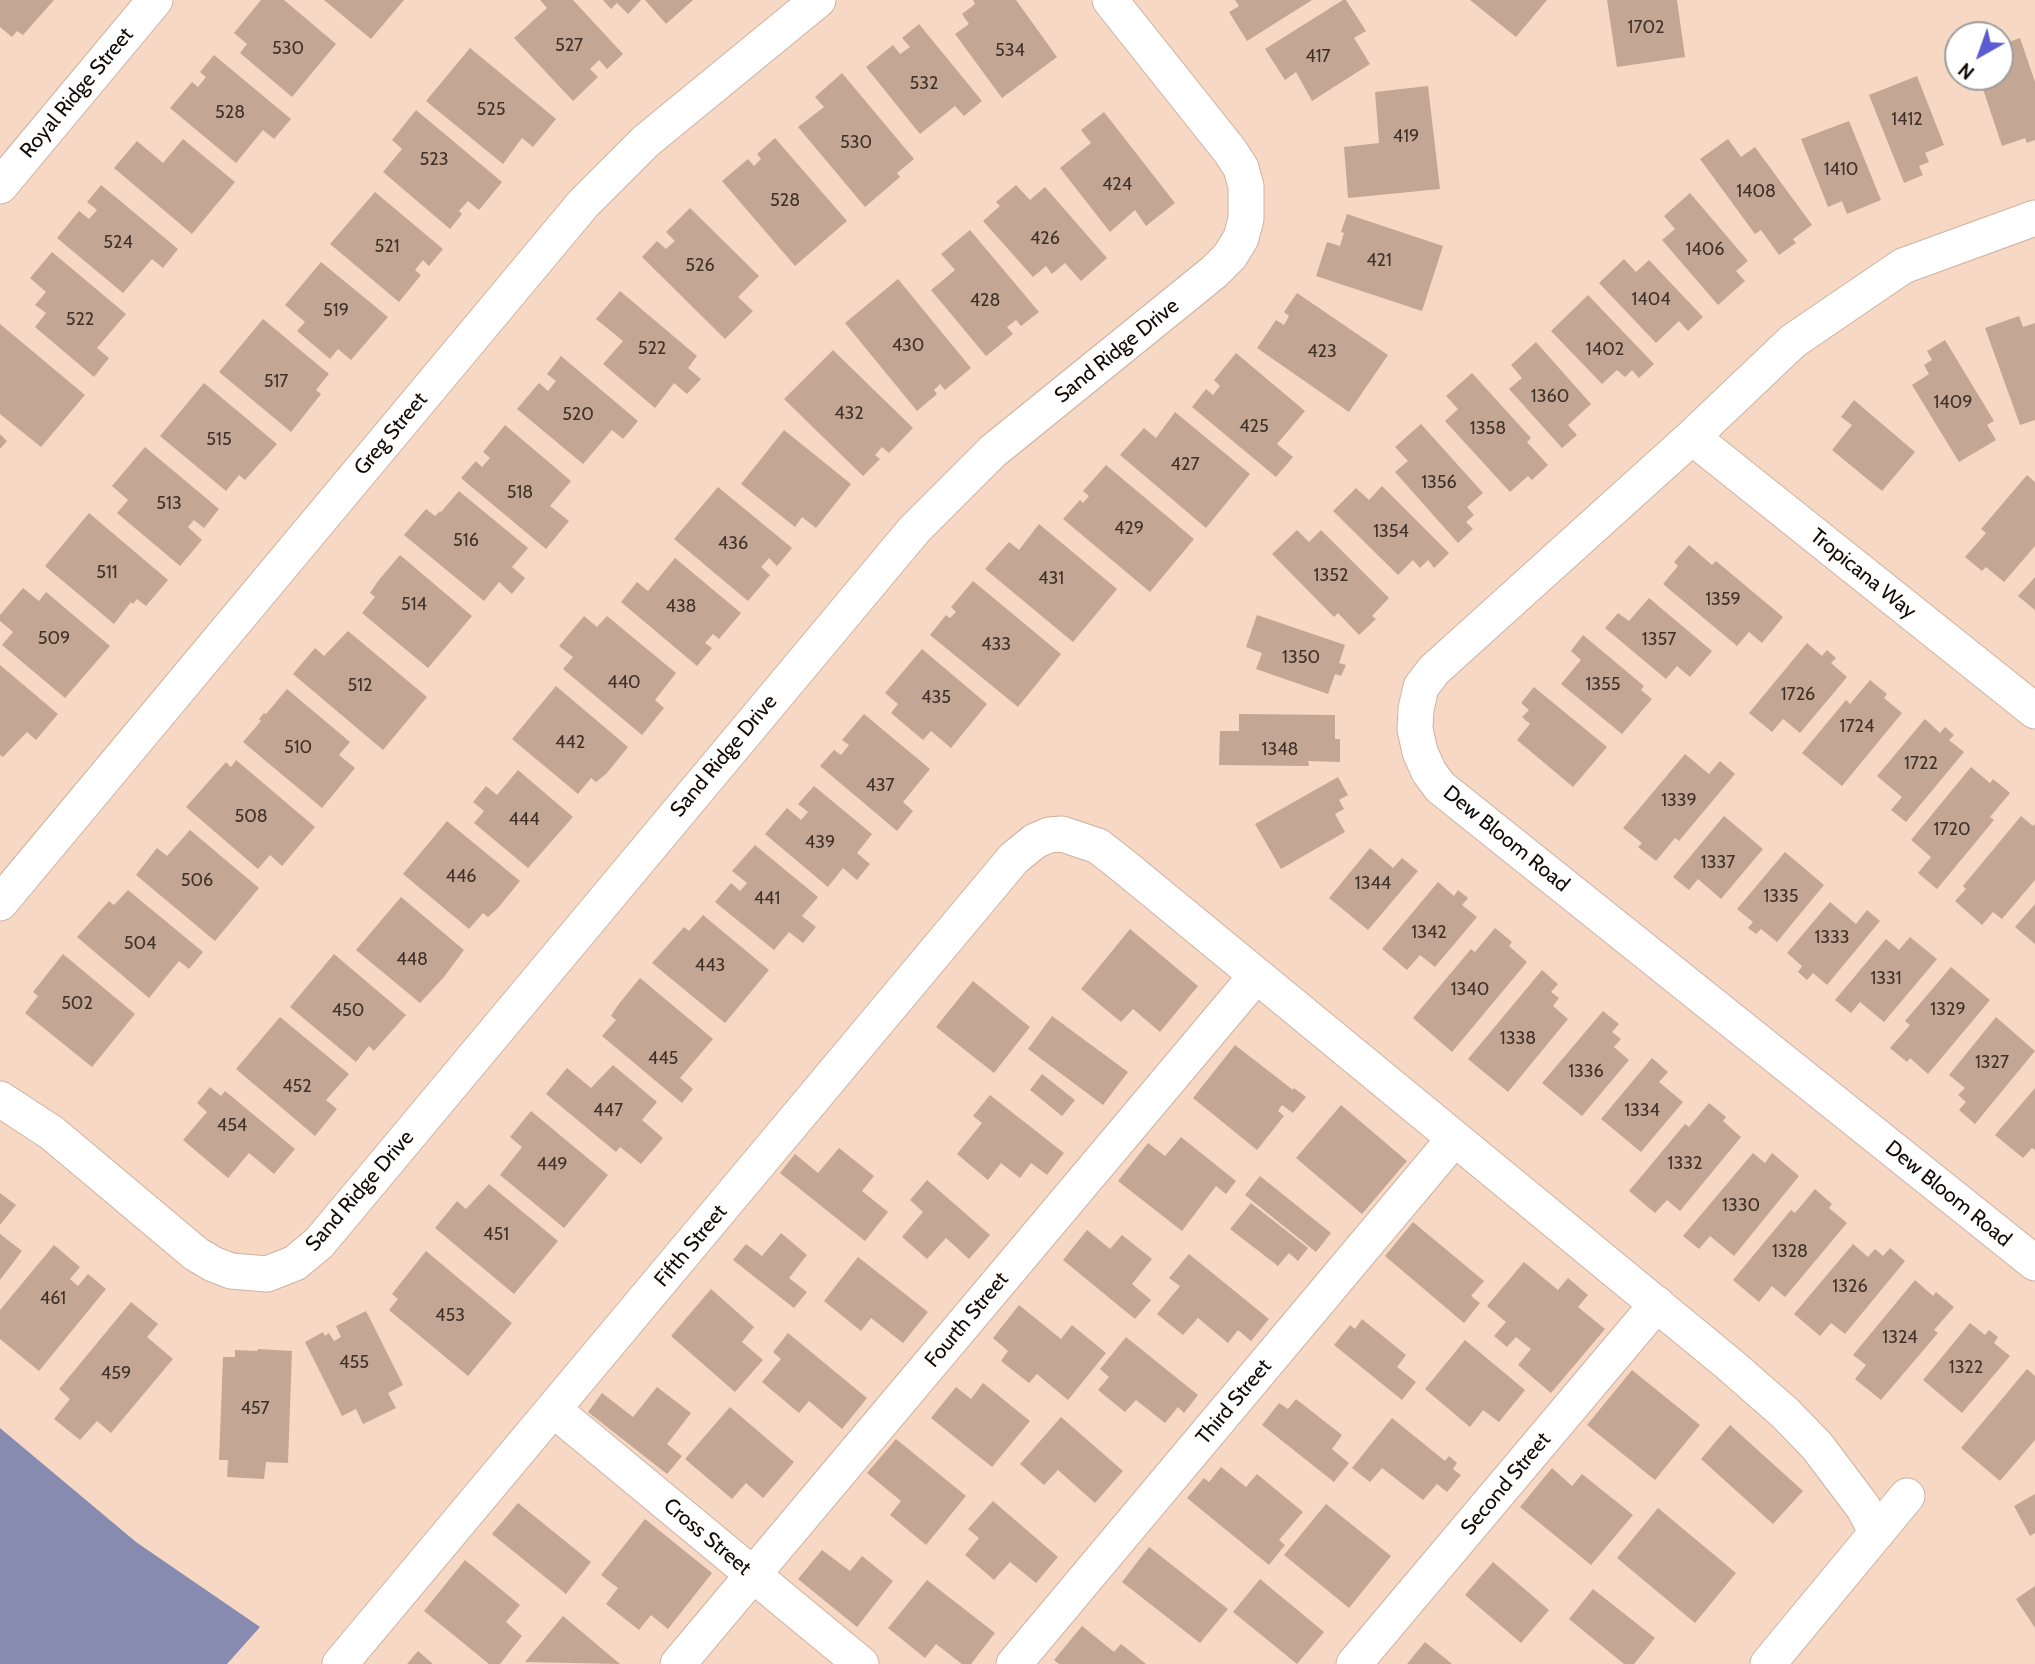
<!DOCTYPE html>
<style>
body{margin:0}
#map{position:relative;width:2035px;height:1664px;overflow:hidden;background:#f6d8c5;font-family:Cabin,sans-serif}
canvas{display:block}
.north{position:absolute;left:1944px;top:21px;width:70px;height:70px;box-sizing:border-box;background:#fff;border:2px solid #a19d9b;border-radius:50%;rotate:220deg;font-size:19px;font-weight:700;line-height:28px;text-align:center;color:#140b05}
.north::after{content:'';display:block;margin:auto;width:24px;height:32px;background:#5b5bd2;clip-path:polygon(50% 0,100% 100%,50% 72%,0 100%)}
</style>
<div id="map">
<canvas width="2035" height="1664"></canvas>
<div class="north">N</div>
</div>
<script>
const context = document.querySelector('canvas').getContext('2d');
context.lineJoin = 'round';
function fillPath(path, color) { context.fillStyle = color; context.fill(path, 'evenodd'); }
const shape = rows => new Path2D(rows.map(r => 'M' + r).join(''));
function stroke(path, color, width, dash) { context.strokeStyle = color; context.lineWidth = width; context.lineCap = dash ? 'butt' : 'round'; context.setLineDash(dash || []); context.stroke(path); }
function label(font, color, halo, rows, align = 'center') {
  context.font = font + ' Cabin,sans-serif'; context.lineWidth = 5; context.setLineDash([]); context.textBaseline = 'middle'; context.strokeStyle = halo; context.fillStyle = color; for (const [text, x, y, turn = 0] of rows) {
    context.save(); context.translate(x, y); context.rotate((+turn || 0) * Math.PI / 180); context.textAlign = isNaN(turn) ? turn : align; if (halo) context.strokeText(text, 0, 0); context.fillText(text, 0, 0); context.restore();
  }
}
fillPath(shape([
 [0,1428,136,1542,260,1627,227,1664,0,1664]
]), '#878baf');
fillPath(shape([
 [0,0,54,0,23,35,17,31,12,37,0,27],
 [261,0,284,0,336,44,292,97,240,53,247,44,234,33],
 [324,0,404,0,371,39],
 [540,0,573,0,623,54,607,69,599,60,590,69,598,77,573,101,514,38,547,8],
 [603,0,641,0,628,14,617,3,611,9],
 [645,0,693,0,666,24],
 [973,0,1016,0,1057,57,1002,98,955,34,969,24,962,14,975,4],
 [1235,0,1312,0,1247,41,1229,12,1239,6],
 [1343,0,1346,0,1366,31,1354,38,1370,64,1312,101,1296,72,1285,80,1265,49],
 [1470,0,1547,0,1516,37],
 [1607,0,1677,0,1685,57,1617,67],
 [919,24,982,101,964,116,955,106,920,134,866,67,893,45,900,54,910,47,902,38],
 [2020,38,2035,82,2035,140,2027,143,2025,138,2002,146,1979,77,2000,77,2000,45],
 [470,48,556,119,533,147,522,138,503,164,426,101],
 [214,55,291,119,274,139,263,130,236,163,170,108,192,82,198,87,206,77,200,72],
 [842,73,914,159,897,173,900,177,865,207,798,127,824,107,815,97],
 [1917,76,1944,145,1925,153,1929,162,1919,166,1923,175,1904,183,1869,95],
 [1428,86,1440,189,1348,198,1344,147,1379,143,1375,92],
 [416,110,502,182,479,210,468,201,459,211,462,214,450,229,383,172,402,149,392,140],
 [1104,112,1175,203,1146,226,1135,210,1110,232,1060,168,1091,143,1081,130],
 [1849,121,1881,200,1847,214,1842,201,1828,207,1801,139],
 [775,138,847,221,795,266,722,181,748,159,754,166,761,159,757,154],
 [183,139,235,182,192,234,114,168,137,141,163,163],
 [1728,139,1741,157,1755,147,1812,225,1793,239,1796,243,1779,255,1761,230,1755,234,1700,159],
 [101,185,178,249,163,268,152,259,123,293,57,238,79,211,89,219,97,210,87,202],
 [1016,185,1030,200,1045,187,1107,258,1081,281,1065,263,1052,274,1046,266,1033,277,983,221,1000,206,996,202],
 [375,192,443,249,429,266,423,260,415,270,421,275,399,302,330,244],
 [1690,193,1748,261,1736,271,1745,281,1718,305,1662,240,1675,229,1664,216],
 [690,208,759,276,738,297,753,311,725,339,642,257,657,241,666,249,675,241,666,232],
 [1347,214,1443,246,1422,311,1316,276,1327,242,1340,246,1344,233,1341,232],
 [970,230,1039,312,1021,326,1016,320,1007,327,1013,334,986,356,931,290,955,270,941,254],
 [52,252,126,314,97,348,109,358,94,377,35,327,46,313,35,305,46,292,30,278],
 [1624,259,1636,272,1649,260,1703,317,1688,331,1679,321,1656,343,1599,283],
 [321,262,388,317,351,360,338,349,330,359,297,331,305,322,285,305],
 [898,279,971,368,945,390,940,384,934,390,937,394,917,411,845,323],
 [620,291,697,356,688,368,701,379,687,394,674,383,655,408,603,364,623,341,596,319],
 [1297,293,1388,355,1349,412,1257,348,1276,320,1284,325,1289,316,1284,312],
 [1588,295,1654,364,1639,378,1632,370,1625,377,1617,370,1602,384,1551,331],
 [2019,316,2023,327,2035,323,2035,420,2020,425,1985,328],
 [263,319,329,374,316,390,321,394,291,432,219,372],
 [0,324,85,395,41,447,0,414],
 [1945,340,1994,421,1987,425,1996,440,1959,462,1912,385,1929,374,1924,365,1932,360,1927,351],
 [1536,342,1591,404,1568,425,1577,435,1562,448,1509,389,1522,378,1511,365],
 [833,350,913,428,889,453,882,447,875,455,880,459,863,476,784,399],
 [1236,353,1305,411,1277,444,1293,457,1276,477,1192,407,1206,389,1213,395,1220,386,1214,380],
 [561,356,638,421,623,439,612,430,583,464,517,409,539,383,548,391,556,381,547,374],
 [1472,373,1531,438,1527,442,1548,465,1532,480,1528,476,1510,492,1445,421,1458,409,1446,396],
 [204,383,277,444,245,480,239,475,226,491,160,436],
 [1854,400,1915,452,1882,491,1832,450,1852,425,1841,417],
 [1175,412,1250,474,1206,528,1120,455,1144,428,1156,438],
 [1421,424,1483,493,1467,507,1474,515,1466,522,1473,529,1458,543,1395,472,1408,461,1395,447],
 [505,425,571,481,550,506,569,521,546,549,461,478,476,461,482,467,490,458,483,452],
 [784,430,851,484,816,528,802,517,795,527,741,484],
 [0,434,7,441,0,449],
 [145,447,219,509,204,528,194,520,188,527,202,540,180,566,117,513,128,500,112,486],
 [1106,465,1194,539,1150,592,1063,519,1080,500,1083,503,1089,496,1083,491],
 [2027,475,2035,482,2035,546,2004,582,1986,567,1982,571,1965,557,1986,533,1981,529],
 [1382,486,1449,553,1434,568,1428,560,1420,568,1413,560,1398,575,1333,511,1356,488,1369,500],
 [718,487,792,548,777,566,769,558,761,567,770,575,748,601,674,539],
 [459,491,528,548,512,567,525,578,512,594,499,582,484,601,404,535,426,509,435,516,440,511,441,512],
 [89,513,168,580,146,606,137,599,133,604,131,602,114,624,45,566],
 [1039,524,1117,589,1073,642,985,569,1009,542,1019,550],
 [1297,530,1309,542,1321,530,1389,598,1372,616,1376,619,1359,635,1338,613,1334,617,1272,554],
 [1689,545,1712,565,1716,561,1783,617,1762,643,1749,632,1737,646,1663,584,1678,566,1674,562],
 [400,555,472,616,428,668,362,613,375,597,370,593,378,581],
 [675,558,741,613,719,639,713,634,705,643,712,648,697,666,621,602,637,582,648,591],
 [2035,577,2035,610,2018,596],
 [973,581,1061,654,1018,707,930,635,946,615,950,618,956,612,951,607],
 [23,588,39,601,46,592,110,646,65,698,2,645,13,632,0,621,0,615],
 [1649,598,1712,651,1690,677,1677,666,1666,679,1605,628,1618,613,1629,621],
 [1257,615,1345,645,1339,663,1346,665,1341,676,1335,674,1328,694,1256,669,1262,653,1246,647],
 [584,616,597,627,607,616,676,673,655,700,664,708,642,735,563,669,573,657,559,646],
 [348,631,427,697,383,750,293,674,315,648,324,656],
 [1583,635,1644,686,1641,690,1652,699,1622,734,1561,684,1581,660,1571,651],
 [1807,643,1822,656,1827,650,1836,658,1831,663,1847,677,1800,733,1783,719,1772,732,1749,713],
 [922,649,987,704,951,748,931,731,923,740,891,713,898,704,885,693],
 [0,665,58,714,36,740,27,732,3,757,0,755],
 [1870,680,1887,694,1884,698,1902,713,1842,786,1802,753,1846,700,1850,704],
 [556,686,628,747,607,773,596,782,591,778,578,794,512,739],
 [1534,687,1607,747,1573,787,1517,740,1530,724,1522,717,1529,710,1521,703],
 [287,689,350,742,339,755,355,768,322,808,243,742,261,721,259,719,264,713,266,714],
 [864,714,930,769,903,802,913,811,897,831,820,766,834,750,841,755,849,745,842,740],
 [1239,714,1335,715,1335,739,1340,739,1340,762,1308,761,1309,766,1219,765,1220,731,1239,731],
 [1925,719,1940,733,1945,727,1954,735,1949,740,1964,752,1906,822,1891,810,1902,797,1877,776],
 [1685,754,1709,774,1720,761,1735,774,1679,841,1675,838,1656,861,1638,847,1642,843,1623,828],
 [236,760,315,827,282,866,270,855,258,869,186,807,226,762,231,767],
 [1971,767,1990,783,1993,779,2010,793,1990,817,1994,820,1937,889,1918,873,1931,857,1911,840],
 [518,770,573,817,528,868,474,823,484,811,473,802,486,786,497,795],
 [1338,777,1348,795,1339,800,1344,809,1335,814,1345,832,1281,869,1255,824],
 [814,786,872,834,857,853,870,864,857,880,843,868,828,887,765,834,787,808,801,820,808,812,798,804],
 [1724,816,1763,849,1721,899,1698,879,1689,890,1673,877],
 [2021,816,2033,826,2035,824,2035,880,2002,919,1993,912,1982,925,1955,901,1966,889,1963,886],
 [447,821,520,881,498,908,488,917,483,913,469,929,403,874],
 [190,830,259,888,215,941,136,875,157,848,167,856],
 [755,845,818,897,802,916,816,927,803,943,789,932,774,950,715,902,731,883,740,891,747,883,732,871],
 [1370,848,1393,868,1402,858,1418,871,1368,930,1329,898],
 [1785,852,1824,885,1777,942,1761,929,1756,934,1748,928,1753,922,1737,909],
 [1438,882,1454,896,1458,890,1468,898,1462,905,1477,917,1435,967,1420,955,1407,970,1382,949],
 [128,890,203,952,189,969,179,961,149,998,77,937,109,901,114,905],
 [401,897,464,950,444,977,420,1003,356,950],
 [1830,902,1856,924,1867,910,1880,921,1827,985,1813,973,1807,980,1798,972,1802,966,1787,953],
 [2035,904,2035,944,2015,927],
 [703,915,769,970,725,1023,652,963,684,927,689,931],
 [1495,928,1512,942,1509,946,1527,962,1452,1052,1413,1018,1471,949,1475,952],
 [1130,929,1198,986,1160,1032,1133,1009,1121,1022,1081,989],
 [1910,937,1937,959,1884,1022,1860,1002,1851,1013,1835,1000,1886,939,1899,950],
 [63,954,135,1014,92,1067,25,1013,38,996,33,992],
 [334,954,406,1015,374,1051,369,1046,356,1062,290,1007],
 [1951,967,1990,1000,1928,1074,1910,1058,1907,1062,1890,1048,1910,1025,1905,1021],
 [1542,970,1558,984,1551,992,1559,998,1553,1006,1568,1019,1508,1092,1468,1059],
 [640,978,713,1039,680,1078,693,1089,682,1103,602,1036,616,1020,611,1016,618,1005],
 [973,981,1030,1027,994,1073,936,1027],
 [1603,1011,1619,1024,1612,1032,1621,1039,1614,1047,1629,1060,1582,1116,1542,1083],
 [1052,1016,1128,1072,1103,1105,1028,1049],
 [280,1017,349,1074,326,1100,337,1109,315,1136,236,1069],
 [1996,1017,2035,1051,1975,1124,1959,1110,1966,1102,1958,1095,1965,1088,1949,1075],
 [1235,1045,1293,1090,1294,1088,1306,1097,1293,1113,1282,1105,1278,1111,1284,1116,1257,1150,1193,1098],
 [1652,1058,1668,1072,1659,1082,1683,1102,1641,1152,1601,1119],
 [613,1065,657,1102,642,1120,663,1138,641,1164,620,1147,616,1152,546,1094,567,1068,591,1088],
 [1042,1074,1075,1100,1062,1116,1030,1090],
 [210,1087,221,1096,225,1091,295,1149,274,1174,249,1153,228,1178,183,1140,207,1112,197,1103],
 [2035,1088,2035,1150,2032,1148,2023,1158,1995,1135],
 [990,1095,1064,1153,1047,1175,1031,1163,1020,1178,1001,1163,988,1180,957,1154,982,1123,973,1116],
 [1709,1103,1726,1117,1723,1121,1741,1137,1680,1211,1667,1200,1655,1213,1629,1191,1685,1124,1689,1127],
 [1341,1105,1407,1161,1362,1214,1296,1158],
 [531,1111,608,1175,564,1228,500,1175,522,1147,510,1137],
 [1181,1137,1236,1181,1226,1194,1216,1186,1182,1231,1118,1181,1148,1143,1165,1156],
 [839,1148,874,1176,862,1191,888,1212,865,1241,780,1173,795,1154,818,1173],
 [1753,1153,1765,1163,1772,1153,1799,1176,1734,1256,1710,1236,1699,1249,1683,1236],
 [1260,1176,1331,1233,1316,1252,1245,1195],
 [927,1180,990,1235,969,1259,946,1238,927,1259,902,1237,923,1212,910,1200],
 [489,1184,558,1241,514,1294,435,1228,457,1201,466,1209],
 [1815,1189,1832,1204,1829,1208,1847,1223,1785,1297,1772,1286,1759,1302,1733,1280,1791,1210,1795,1213],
 [0,1193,16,1205,0,1225],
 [1251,1203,1308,1248,1298,1261,1289,1253,1278,1266,1230,1229],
 [1413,1222,1484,1281,1471,1296,1480,1303,1464,1323,1385,1256],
 [1087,1230,1110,1249,1122,1235,1152,1259,1132,1284,1151,1300,1135,1319,1063,1260],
 [781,1233,807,1255,789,1278,807,1292,794,1308,733,1260,746,1244,762,1256],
 [0,1234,22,1251,0,1280],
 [1853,1244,1868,1257,1875,1249,1883,1256,1890,1248,1905,1261,1845,1334,1831,1323,1820,1336,1794,1314],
 [54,1245,80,1267,70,1279,78,1286,88,1274,106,1289,39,1371,0,1339,0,1310],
 [426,1251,512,1323,468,1376,389,1310,398,1299,392,1294],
 [1189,1254,1269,1319,1251,1341,1238,1330,1228,1343,1198,1318,1183,1335,1157,1314,1180,1286,1169,1278],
 [858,1257,928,1312,903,1343,871,1318,861,1331,824,1301],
 [1524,1262,1558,1290,1568,1278,1588,1295,1578,1307,1605,1329,1551,1393,1518,1365,1531,1349,1516,1337,1507,1347,1494,1336,1506,1322,1487,1306],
 [1915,1280,1933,1296,1936,1292,1954,1307,1934,1330,1938,1333,1881,1400,1855,1379,1866,1365,1853,1355],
 [711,1289,754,1327,742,1342,763,1360,735,1392,671,1336],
 [131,1302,158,1324,147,1337,173,1359,111,1433,97,1421,80,1440,54,1419,70,1399,59,1389],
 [1019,1305,1061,1339,1072,1325,1106,1353,1068,1400,1037,1374,1029,1383,1001,1361,1008,1351,993,1338],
 [366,1311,403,1385,388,1393,396,1408,363,1424,356,1409,342,1416,305,1342,323,1332,325,1336,329,1333,334,1341,341,1337,336,1326],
 [1362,1319,1406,1355,1397,1367,1416,1382,1402,1400,1334,1345,1350,1325,1355,1329],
 [1970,1323,1985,1335,1989,1330,1998,1337,1994,1343,2010,1356,1962,1413,1923,1380],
 [788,1333,867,1398,842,1429,809,1401,799,1413,762,1382,781,1359,773,1352],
 [1126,1337,1198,1395,1184,1413,1178,1407,1165,1423,1136,1400,1125,1412,1098,1390,1109,1377,1100,1369],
 [1465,1340,1525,1390,1499,1422,1483,1410,1470,1427,1425,1389],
 [258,1349,292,1351,288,1463,266,1462,264,1479,227,1477,228,1460,219,1460,223,1357,235,1357,235,1350,257,1351],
 [2027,1369,2035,1376,2035,1440,2000,1481,1961,1448],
 [1632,1370,1700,1425,1655,1480,1587,1425],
 [983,1383,1030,1421,992,1467,931,1418,956,1387,971,1399],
 [657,1387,691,1413,667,1444,682,1456,667,1474,588,1412,602,1393,633,1417],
 [1296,1399,1342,1435,1332,1449,1349,1463,1334,1482,1262,1425,1279,1403,1288,1409],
 [730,1407,794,1462,763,1498,746,1483,732,1499,685,1459],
 [1061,1417,1123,1471,1095,1503,1058,1470,1044,1485,1020,1464],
 [1392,1418,1445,1461,1449,1456,1457,1463,1453,1469,1461,1475,1447,1492,1437,1484,1423,1500,1382,1468,1370,1482,1352,1468],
 [1730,1425,1803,1491,1773,1524,1701,1459],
 [896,1439,966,1496,926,1545,890,1515,901,1501,867,1473],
 [1221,1467,1246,1487,1257,1474,1303,1512,1279,1540,1285,1545,1269,1565,1187,1498,1204,1478,1209,1482],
 [1552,1468,1572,1486,1582,1474,1633,1515,1591,1565,1520,1507],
 [2035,1494,2035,1533,2030,1536,2014,1506],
 [993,1501,1058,1557,1036,1583,1010,1562,994,1580,965,1555,979,1538,968,1529],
 [518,1503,591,1562,566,1594,492,1534],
 [1326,1504,1391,1556,1349,1608,1284,1555],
 [1658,1508,1736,1573,1695,1623,1617,1558],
 [645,1519,712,1573,668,1629,651,1615,639,1630,606,1604,618,1588,601,1575],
 [1149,1547,1228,1609,1200,1643,1122,1582],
 [822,1550,850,1571,862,1556,893,1581,857,1627,798,1579],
 [465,1560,520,1605,506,1622,522,1636,500,1664,489,1664,424,1611],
 [1493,1562,1549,1610,1521,1643,1465,1595],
 [1260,1579,1324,1632,1297,1664,1233,1612],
 [927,1580,995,1633,971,1664,962,1664,936,1644,925,1658,888,1628],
 [2035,1586,2035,1628,2016,1599],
 [1593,1589,1655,1638,1634,1664,1624,1664,1569,1619],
 [563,1616,620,1664,525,1662],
 [1082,1626,1114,1652,1121,1644,1146,1664,1059,1664,1054,1660],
 [1425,1642,1452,1664,1407,1664],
 [418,1651,433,1664,407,1664]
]), '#c3a694');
const street = shape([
 [0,186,155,0],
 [2035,218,1903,266,1793,341,1692,437,1434,670,1421,687,1416,709,1415,729,1420,752,1429,772,1440,787,2035,1263],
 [1692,437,2035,711],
 [0,903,583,204,646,141,818,0],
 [0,1099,52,1133,196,1254,213,1264,231,1271,267,1274,295,1263,319,1243,914,530,993,451,1214,272,1230,256,1241,238,1246,219,1246,186,1241,168,1230,151,1110,0],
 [554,1410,861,1664],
 [340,1664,1014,858,1035,841,1049,835,1062,834,1098,846,1126,868,1729,1364,1785,1413,1817,1446,1863,1507,1877,1533],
 [678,1664,1256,976],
 [1014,1664,1454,1139],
 [1354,1664,1657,1304],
 [1768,1664,1907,1496]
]);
stroke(street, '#cfb1a0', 37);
stroke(street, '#fff', 35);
label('18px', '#403229', null, [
 ["1702",1646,28],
 ["527",569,46],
 ["530",288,49],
 ["534",1010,51],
 ["417",1318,57],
 ["532",924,84],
 ["525",491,110],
 ["528",230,113],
 ["1412",1907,120],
 ["419",1406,137],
 ["530",856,143],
 ["523",434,160],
 ["1410",1841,170],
 ["424",1117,185],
 ["1408",1756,192],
 ["528",785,201],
 ["426",1045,239],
 ["524",118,243],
 ["521",387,247],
 ["1406",1705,250],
 ["421",1379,261],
 ["526",700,266],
 ["1404",1651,300],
 ["428",985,301],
 ["519",336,311],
 ["522",80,320],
 ["430",908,346],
 ["522",652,349],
 ["1402",1605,350],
 ["423",1322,352],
 ["517",276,382],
 ["1360",1550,397],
 ["1409",1953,403],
 ["432",849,414],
 ["520",578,415],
 ["425",1254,427],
 ["1358",1488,429],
 ["515",219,440],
 ["427",1185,465],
 ["1356",1439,483],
 ["518",520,493],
 ["513",169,504],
 ["429",1129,529],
 ["1354",1391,532],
 ["516",466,541],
 ["436",733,544],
 ["511",107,573],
 ["1352",1331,576],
 ["431",1051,579],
 ["1359",1723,600],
 ["514",414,605],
 ["438",681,607],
 ["509",54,639],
 ["1357",1659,640],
 ["433",996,645],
 ["1350",1301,658],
 ["440",624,683],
 ["1355",1603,685],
 ["512",360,686],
 ["1726",1798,695],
 ["435",936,698],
 ["1724",1857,727],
 ["442",570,743],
 ["510",298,748],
 ["1348",1280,750],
 ["1722",1921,764],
 ["437",880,786],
 ["1339",1679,801],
 ["508",251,817],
 ["444",524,820],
 ["1720",1952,830],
 ["439",820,843],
 ["1337",1718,863],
 ["446",461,877],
 ["506",197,881],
 ["1344",1373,884],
 ["1335",1781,897],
 ["441",767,899],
 ["1342",1429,933],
 ["1333",1832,938],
 ["504",140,944],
 ["448",412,960],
 ["443",710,966],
 ["1331",1886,979],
 ["1340",1470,990],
 ["502",77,1004],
 ["1329",1948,1010],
 ["450",348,1011],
 ["1338",1518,1039],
 ["445",663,1059],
 ["1327",1992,1063],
 ["1336",1586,1072],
 ["452",297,1087],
 ["447",608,1111],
 ["1334",1642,1111],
 ["454",232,1126],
 ["1332",1685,1164],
 ["449",552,1165],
 ["1330",1741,1206],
 ["451",496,1235],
 ["1328",1790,1252],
 ["1326",1850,1287],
 ["461",53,1299],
 ["453",450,1316],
 ["1324",1900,1338],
 ["455",354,1363],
 ["1322",1966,1368],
 ["459",116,1374],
 ["457",255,1409]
]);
label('21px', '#140b05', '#fff', [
 ["Royal Ridge Street",77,93,-50],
 ["Sand Ridge Drive",1117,351,-39],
 ["Greg Street",391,434,-50],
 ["Tropicana Way",1863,574,39],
 ["Sand Ridge Drive",724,756,-50],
 ["Dew Bloom Road",1506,839,39],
 ["Sand Ridge Drive",360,1191,-49],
 ["Dew Bloom Road",1948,1194,39],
 ["Fifth Street",691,1246,-50],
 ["Fourth Street",967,1320,-50],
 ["Third Street",1234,1402,-50],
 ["Second Street",1506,1484,-50],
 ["Cross Street",707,1537,40]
]);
</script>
